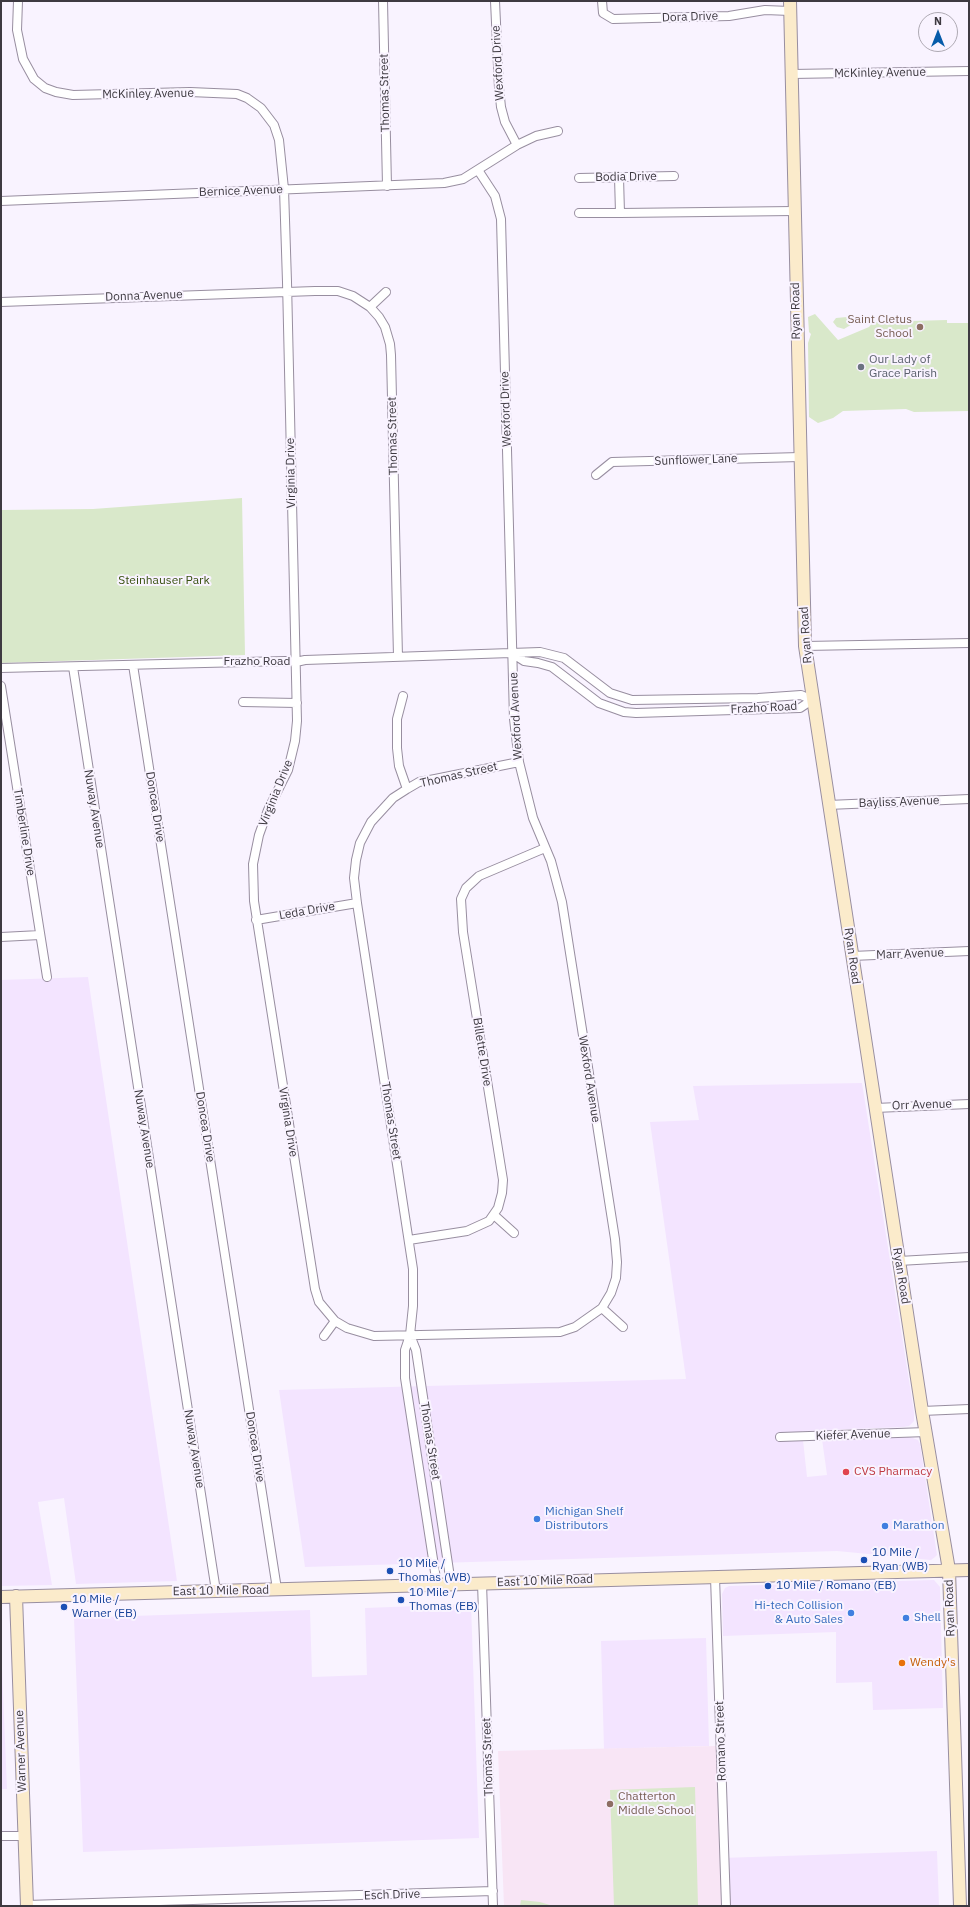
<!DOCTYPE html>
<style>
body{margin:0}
#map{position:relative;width:970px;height:1907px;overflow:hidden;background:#f9f3ff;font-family:"IBM Plex Sans",sans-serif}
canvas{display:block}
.frame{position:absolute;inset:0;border:2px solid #3e3a41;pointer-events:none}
.north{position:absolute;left:918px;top:12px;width:40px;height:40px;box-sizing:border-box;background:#f9f3ff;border:1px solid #aea9b3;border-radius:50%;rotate:0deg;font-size:11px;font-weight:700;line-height:16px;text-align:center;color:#3e3a41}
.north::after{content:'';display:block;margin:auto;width:14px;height:18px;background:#075caa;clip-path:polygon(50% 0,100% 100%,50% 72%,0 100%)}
</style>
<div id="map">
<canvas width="970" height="1907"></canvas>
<div class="frame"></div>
<div class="north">N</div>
</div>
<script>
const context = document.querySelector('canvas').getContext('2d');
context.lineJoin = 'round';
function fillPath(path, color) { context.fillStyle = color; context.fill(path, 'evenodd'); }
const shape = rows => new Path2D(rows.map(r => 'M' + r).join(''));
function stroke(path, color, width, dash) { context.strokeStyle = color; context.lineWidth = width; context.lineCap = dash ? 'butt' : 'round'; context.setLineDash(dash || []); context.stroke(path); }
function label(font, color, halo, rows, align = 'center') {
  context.font = font + ' "IBM Plex Sans",sans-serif'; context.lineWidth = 4; context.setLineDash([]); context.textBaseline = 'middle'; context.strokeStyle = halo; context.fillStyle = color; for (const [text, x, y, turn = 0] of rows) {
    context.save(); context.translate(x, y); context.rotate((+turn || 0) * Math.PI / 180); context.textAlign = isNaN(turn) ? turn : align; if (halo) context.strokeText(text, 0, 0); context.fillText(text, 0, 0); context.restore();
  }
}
fillPath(shape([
 [88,977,177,1581,76,1584,64,1498,38,1502,52,1585,1,1586,1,980],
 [862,1083,914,1412,914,1421,909,1426,903,1427,802,1431,807,1477,827,1475,822,1439,910,1437,918,1440,920,1444,937,1555,935,1557,931,1560,837,1551,305,1567,279,1390,686,1379,650,1122,699,1120,693,1086],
 [934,1580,940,1587,943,1708,873,1710,872,1682,836,1683,836,1632,723,1636,722,1594,725,1588,729,1586],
 [471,1604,479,1838,83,1852,74,1618,310,1610,312,1677,367,1675,365,1608],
 [706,1638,709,1746,604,1749,601,1641],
 [1,1644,7,1789,1,1789],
 [937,1851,939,1906,722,1906,721,1858]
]), '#f3e4ff');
fillPath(shape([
 [716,1746,722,1906,504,1906,498,1751]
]), '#f8e5f5');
fillPath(shape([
 [815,314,838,340,869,327,873,322,947,320,947,323,969,323,969,411,914,412,906,409,843,411,833,418,818,423,809,417,808,343,811,334,809,332,808,317],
 [847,317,858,317,859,320,844,329,837,327,833,322,836,318],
 [242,498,245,655,1,663,1,510,93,509],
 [695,1787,698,1906,614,1906,610,1790],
 [521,1900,540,1902,553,1906,520,1906]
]), '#d9e8ca');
const street = shape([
 [18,1,17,30,23,59,34,79,45,88,56,92,73,95,190,92,237,94,247,98,261,108,274,125,279,140,284,189,287,282,297,721,295,741,288,770,268,810,259,835,253,864,254,901,315,1289,319,1302,335,1321,347,1328,374,1336,560,1332,575,1327,602,1308,611,1293,616,1278,617,1262,615,1239,562,902,551,861,533,818,519,762,514,719,501,219,495,196,478,170],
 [383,1,387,186],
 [495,1,499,88,501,107,505,122,517,145],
 [602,1,603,13,613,19,729,16,765,10,790,11],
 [792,74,969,71],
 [619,177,620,213,794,211],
 [579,178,674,176],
 [1,201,444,183,463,179,517,145,536,136,558,131],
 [579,213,620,213],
 [1,302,315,291,338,291,353,296,370,307,379,317,385,327,390,344,391,355,398,657],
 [370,307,386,292],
 [596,475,612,462,800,457],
 [805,646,969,643],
 [513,654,524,661,538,663,552,667,599,703,624,712,636,713,800,708,812,700],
 [133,665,277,1589],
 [73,667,216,1591],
 [1,668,286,661,296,662,305,660,540,652,564,658,610,693,632,700,758,698,801,695,812,700],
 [1,686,47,977],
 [403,696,397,719,397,748,399,766,407,789],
 [243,702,297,703],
 [828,805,969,799],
 [256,920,357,903],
 [1,937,40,935],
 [852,956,969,951],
 [875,1108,969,1104],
 [494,1215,514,1233],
 [409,1240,467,1231,489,1221,498,1208,502,1193,503,1180,463,932,461,899,466,888,479,876,545,848],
 [899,1261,969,1257],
 [602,1308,623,1327],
 [410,1335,405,1350,405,1378,437,1585],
 [324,1336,335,1321],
 [922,1411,969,1409],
 [780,1437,927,1432],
 [715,1577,726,1906],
 [482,1583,493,1906],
 [451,1584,416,1350,410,1335,413,1306,413,1269,357,903,354,878,356,860,360,843,371,822,393,798,407,789,419,782,435,779,519,762],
 [1,1836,24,1836],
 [26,1905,493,1891]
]);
const secondary = shape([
 [790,1,805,646,922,1411,949,1570,960,1906],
 [16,1596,27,1906],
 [1,1597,969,1570]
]);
stroke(street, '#988ea0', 10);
stroke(secondary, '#988ea0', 14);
stroke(street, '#fff', 8);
stroke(secondary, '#fbebcb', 12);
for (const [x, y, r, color] of [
 [920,327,4,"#8d6e63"],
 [861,367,4,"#6b7280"],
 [846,1472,4,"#e0444e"],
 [537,1519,4,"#3f7fe0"],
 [885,1526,4,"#3f7fe0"],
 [864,1560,4,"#1a4fb4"],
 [390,1571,4,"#1a4fb4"],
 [768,1586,4,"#1a4fb4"],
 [401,1600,4,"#1a4fb4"],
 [64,1607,4,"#1a4fb4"],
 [851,1613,4,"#3f7fe0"],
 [906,1618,4,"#3f7fe0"],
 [902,1663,4,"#e8710a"],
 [610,1804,4,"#8d6e63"]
]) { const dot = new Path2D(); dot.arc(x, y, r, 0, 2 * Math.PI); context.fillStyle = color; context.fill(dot); stroke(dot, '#f9f3ff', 1.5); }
label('12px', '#3e3a41', '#f9f3ff', [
 ["Dora Drive",690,17,-2],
 ["Wexford Drive",498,63,-93],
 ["McKinley Avenue",880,73,-1],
 ["Thomas Street",385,93,-91],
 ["McKinley Avenue",148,94,-1],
 ["Bodia Drive",626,177,-1],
 ["Bernice Avenue",241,191,-2],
 ["Donna Avenue",144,296,-2],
 ["Ryan Road",796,311,-91],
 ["Wexford Drive",506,409,-92],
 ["Thomas Street",393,436,-91],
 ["Sunflower Lane",696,460,-2],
 ["Virginia Drive",291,473,-91],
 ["Ryan Road",806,635,-94],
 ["Frazho Road",257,662],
 ["Frazho Road",764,708,-3],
 ["Wexford Avenue",516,716,-93],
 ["Thomas Street",459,775,-13],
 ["Virginia Drive",276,793,-68],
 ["Bayliss Avenue",899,802,-2],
 ["Doncea Drive",155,807,81],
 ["Nuway Avenue",94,809,81],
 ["Timberline Drive",24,832,81],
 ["Leda Drive",307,911,-10],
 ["Marr Avenue",910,954,-2],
 ["Ryan Road",852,956,82],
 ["Billette Drive",482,1052,81],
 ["Wexford Avenue",589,1079,81],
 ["Orr Avenue",922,1105,-2],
 ["Thomas Street",391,1121,81],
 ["Virginia Drive",288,1122,81],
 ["Doncea Drive",205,1127,81],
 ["Nuway Avenue",144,1129,81],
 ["Ryan Road",901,1276,81],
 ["Kiefer Avenue",853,1435,-2],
 ["Thomas Street",430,1441,81],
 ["Doncea Drive",255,1447,81],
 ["Nuway Avenue",194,1449,81],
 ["East 10 Mile Road",545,1581,-2],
 ["East 10 Mile Road",221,1591,-1],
 ["Ryan Road",950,1608,-92],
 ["Romano Street",721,1741,-92],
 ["Warner Avenue",21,1751,-92],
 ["Thomas Street",488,1757,-92],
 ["Esch Drive",392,1895,-2]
]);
label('12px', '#785e54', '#f9f3ff', [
 ["Saint Cletus",912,320],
 ["School",912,334],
 ["Chatterton",618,1797,"left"],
 ["Middle School",618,1811,"left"]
], 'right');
label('12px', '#5b616d', '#f9f3ff', [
 ["Our Lady of",869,360],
 ["Grace Parish",869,374]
], 'left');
label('12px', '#37500e', '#f9f3ff', [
 ["Steinhauser Park",164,581]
]);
label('12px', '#be3a42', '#f9f3ff', [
 ["CVS Pharmacy",854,1472]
], 'left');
label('12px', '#366cbe', '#f9f3ff', [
 ["Michigan Shelf",545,1512],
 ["Distributors",545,1526],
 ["Marathon",893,1526],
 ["Hi-tech Collision",843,1606,"right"],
 ["& Auto Sales",843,1620,"right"],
 ["Shell",914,1618]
], 'left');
label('12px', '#164399', '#f9f3ff', [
 ["10 Mile /",872,1553],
 ["Ryan (WB)",872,1567],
 ["10 Mile /",398,1564],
 ["Thomas (WB)",398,1578],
 ["10 Mile / Romano (EB)",776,1586],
 ["10 Mile /",409,1593],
 ["Thomas (EB)",409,1607],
 ["10 Mile /",72,1600],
 ["Warner (EB)",72,1614]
], 'left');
label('12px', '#c56008', '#f9f3ff', [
 ["Wendy's",910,1663]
], 'left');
</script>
